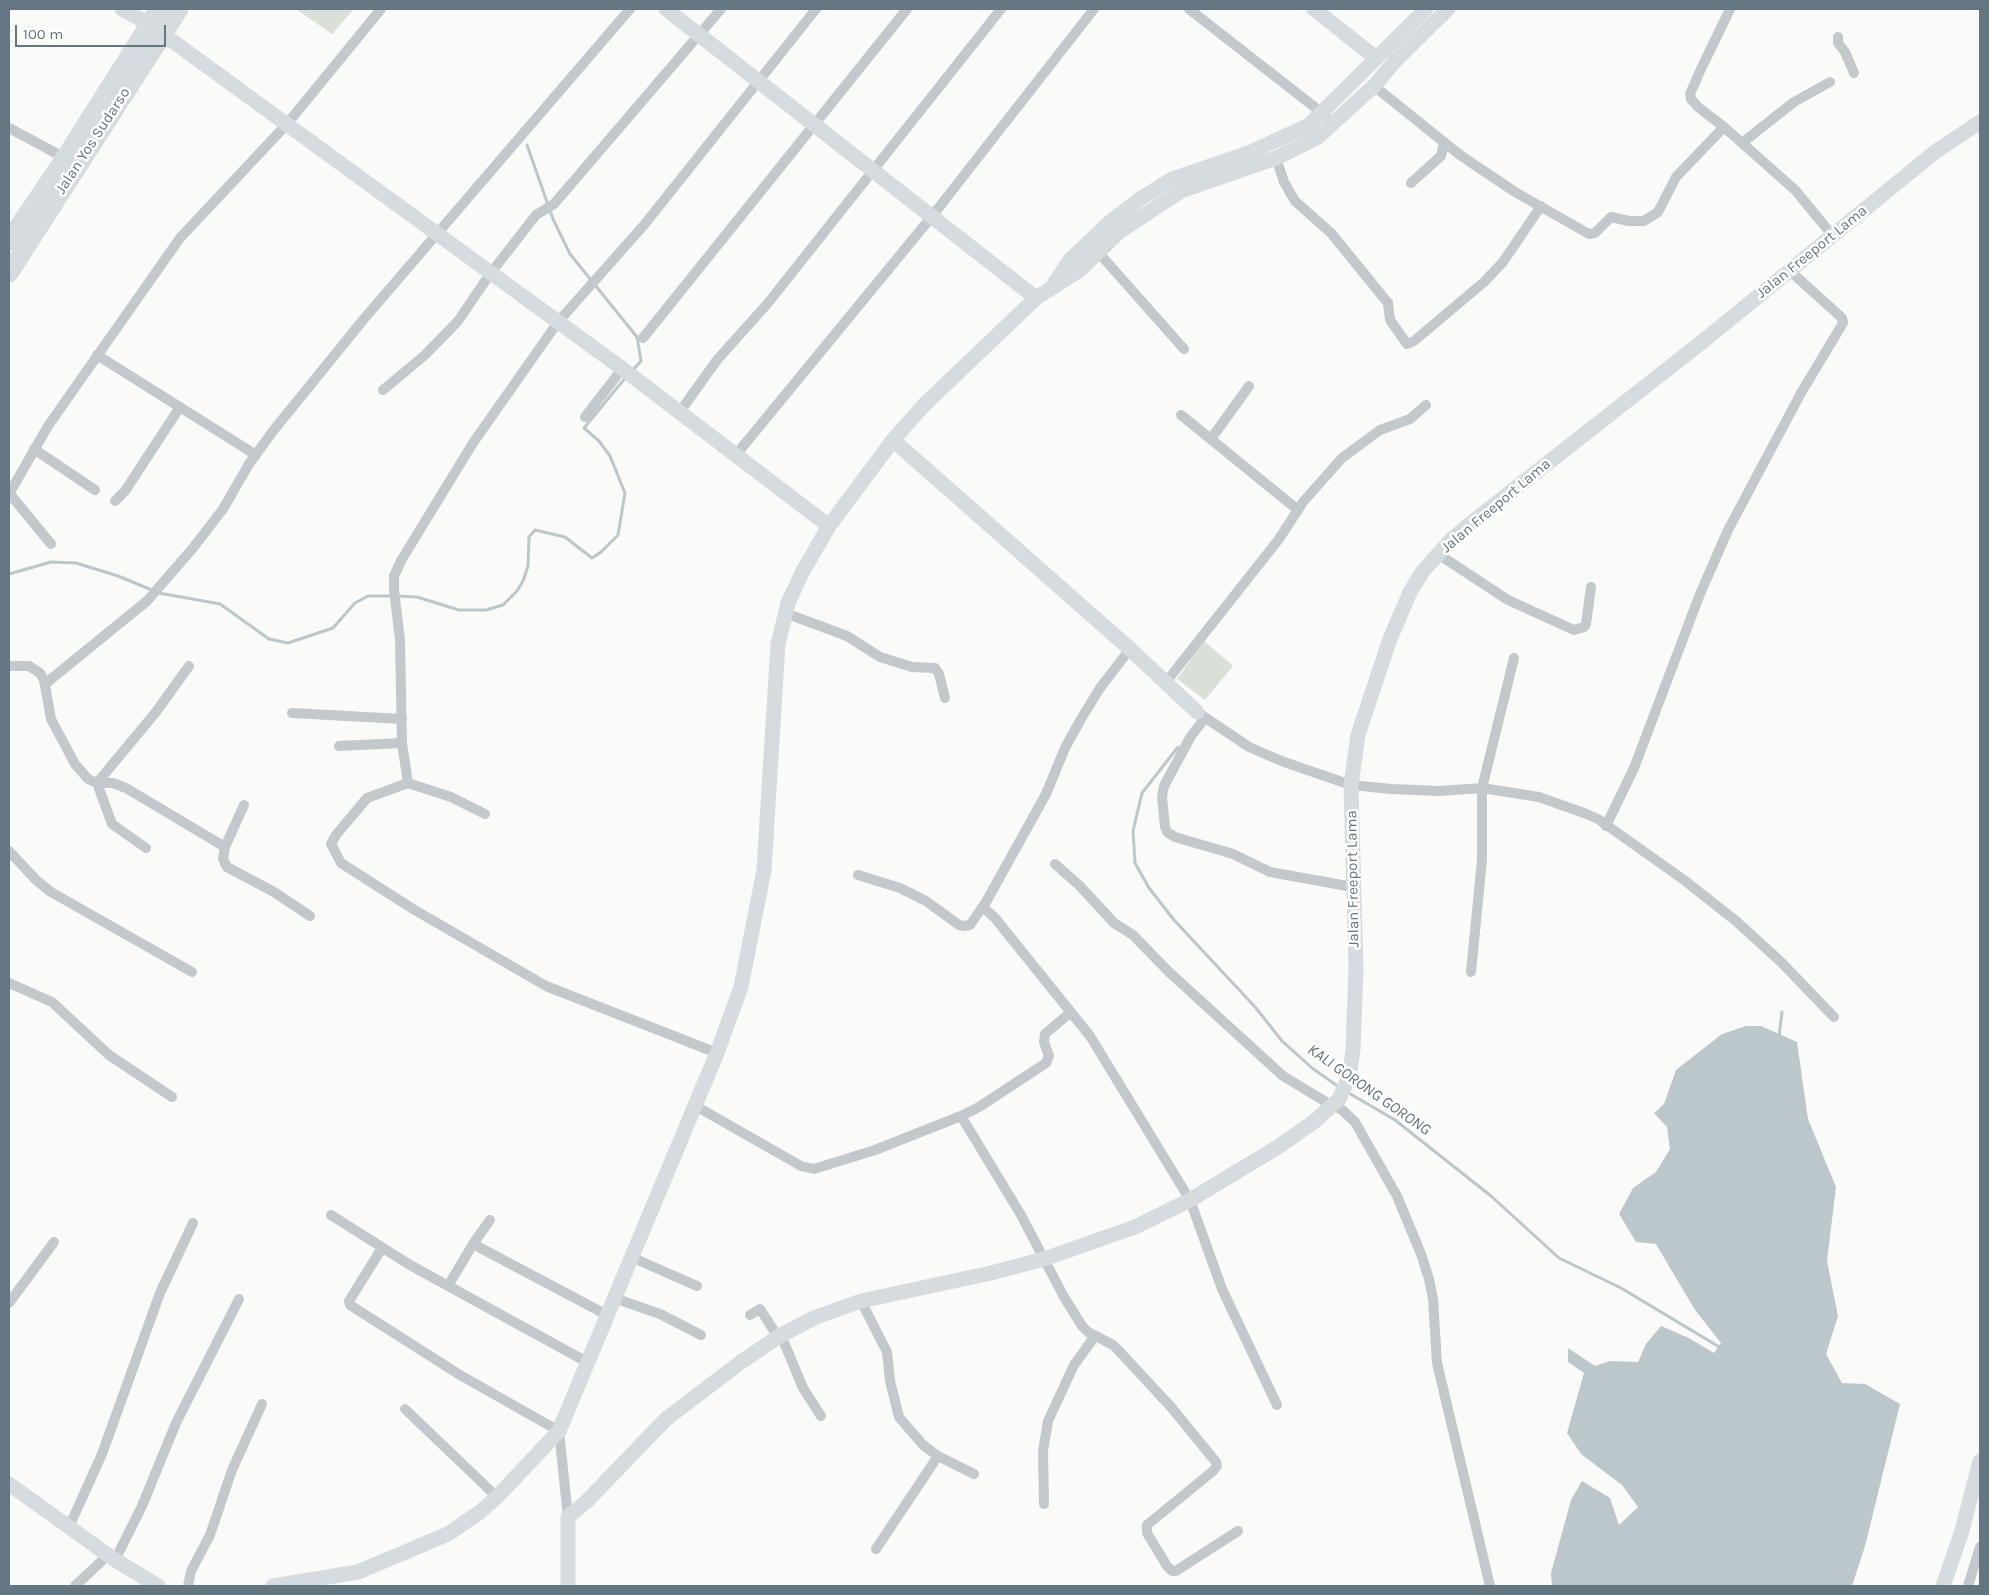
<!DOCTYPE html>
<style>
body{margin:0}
#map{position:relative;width:1989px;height:1595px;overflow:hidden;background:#fafaf8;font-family:Karla,sans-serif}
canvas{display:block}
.frame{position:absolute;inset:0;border:10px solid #657683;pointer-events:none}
.scale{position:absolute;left:15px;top:25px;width:151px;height:22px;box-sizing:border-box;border:2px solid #657683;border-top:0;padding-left:6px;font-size:15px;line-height:18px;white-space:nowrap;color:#657683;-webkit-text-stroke:4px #fff;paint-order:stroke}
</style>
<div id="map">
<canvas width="1989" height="1595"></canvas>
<div class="frame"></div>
<div class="scale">100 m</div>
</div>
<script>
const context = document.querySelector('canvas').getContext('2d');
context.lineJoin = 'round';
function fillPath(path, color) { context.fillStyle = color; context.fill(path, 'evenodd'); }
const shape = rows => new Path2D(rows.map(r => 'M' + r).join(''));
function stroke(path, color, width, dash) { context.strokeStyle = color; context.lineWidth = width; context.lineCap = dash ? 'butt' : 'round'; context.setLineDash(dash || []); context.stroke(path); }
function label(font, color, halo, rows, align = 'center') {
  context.font = font + ' Karla,sans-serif'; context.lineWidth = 5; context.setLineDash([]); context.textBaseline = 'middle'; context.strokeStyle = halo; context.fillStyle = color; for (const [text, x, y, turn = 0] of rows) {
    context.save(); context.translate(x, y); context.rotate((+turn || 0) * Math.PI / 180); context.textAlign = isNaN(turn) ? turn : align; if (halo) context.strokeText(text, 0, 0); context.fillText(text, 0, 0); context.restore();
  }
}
fillPath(shape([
 [296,9,354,9,332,34],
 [1204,641,1233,666,1205,700,1177,679]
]), '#dadfd7');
fillPath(shape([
 [1746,1026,1761,1026,1797,1042,1808,1119,1836,1187,1827,1261,1838,1316,1826,1354,1842,1383,1865,1384,1900,1404,1865,1546,1852,1586,1552,1586,1551,1573,1571,1500,1582,1481,1610,1498,1619,1525,1638,1507,1622,1485,1581,1454,1567,1433,1584,1373,1568,1362,1568,1348,1595,1366,1610,1361,1638,1362,1646,1344,1661,1326,1689,1338,1714,1353,1721,1343,1695,1310,1656,1244,1636,1242,1619,1214,1633,1188,1656,1172,1670,1149,1667,1127,1654,1113,1664,1104,1676,1070,1722,1034]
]), '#bbc7cb');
stroke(shape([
 [527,145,553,219,570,254,637,337,641,361,632,371],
 [9,574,51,562,76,563,118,576,159,593,220,604,269,639,288,643,333,628,355,603,368,596,392,596],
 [398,596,417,597,459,610,486,610,503,605,517,591,523,581,528,566,529,537,535,530,565,537,592,558,601,552,618,535,625,493,610,456,599,441,584,428,626,377],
 [1178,747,1142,793,1133,831,1135,863,1149,888,1174,920,1256,1008,1282,1041,1312,1068,1339,1087],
 [1779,1037,1782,1012],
 [1347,1092,1395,1120,1491,1196,1559,1258,1621,1288,1721,1348]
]), '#bbc7cb', 3);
stroke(shape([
 [1189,9,1326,116],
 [1730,9,1701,69,1690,94,1691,99,1698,107,1724,127,1795,190,1833,236],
 [1838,37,1838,43,1845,52,1854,73],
 [1374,86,1460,155,1515,192,1589,234,1595,233,1611,217,1629,221,1644,221,1658,212,1676,177,1724,127],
 [9,128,65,158],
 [1742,143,1794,102,1830,82],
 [1276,158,1284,182,1295,201,1331,233,1388,303,1390,320,1407,344,1414,341,1484,282,1503,262,1541,206],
 [1411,183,1441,156,1444,142],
 [1098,252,1184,349],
 [643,338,907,9],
 [97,355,256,455],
 [383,390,425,355,458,321,490,274,536,215,554,204,721,9],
 [679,413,717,360,768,303,1001,9],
 [1181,415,1298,510],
 [585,417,622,369],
 [1211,439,1249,386],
 [34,449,95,490],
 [735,456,933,215,1094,9],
 [9,493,51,544],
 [9,494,48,426,180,238,287,124,381,9],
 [115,501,125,491,180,407],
 [1438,554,1508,600,1574,630,1584,627,1586,624,1591,587],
 [785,613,847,636,880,657,912,667,935,668,939,674,945,698],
 [9,666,29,666,40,673,44,680,51,719,75,764,88,779,97,783,113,783,126,788,225,847,223,859,227,867,274,892,310,916],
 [1166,682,1279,539,1303,502,1342,458,1380,430,1410,419,1426,405],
 [45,684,147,601,193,548,223,509,249,464,273,431,363,320,630,9],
 [1197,712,1249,747,1284,762,1351,785,1391,789,1439,791,1482,788,1539,797,1584,813,1598,819,1684,880,1736,921,1781,962,1834,1017],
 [292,713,402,719],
 [1205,718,1191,736,1164,786,1162,797,1165,827,1167,832,1175,837,1233,854,1270,872,1353,887],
 [339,746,402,743],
 [408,783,451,797,485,814],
 [1606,826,1634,768,1700,594,1728,530,1801,393,1843,323,1842,318,1789,270],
 [225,847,244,805],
 [146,848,112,824,97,783,156,712,189,666],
 [9,851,36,880,51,892,192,972],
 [1055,864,1080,886,1114,923,1133,935,1169,972,1283,1076,1331,1105,1341,1109,1355,1122,1397,1196,1421,1254,1429,1279,1433,1299,1437,1363,1490,1586],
 [858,875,900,888,926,901,959,925,965,926,970,925,986,902,1046,794,1065,748,1081,719,1100,688,1130,649],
 [983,907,995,918,1090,1036,1190,1200,1222,1289,1277,1405],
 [1471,972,1482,860,1482,788,1514,658],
 [9,983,52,1002,109,1055,172,1097],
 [717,1053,546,986,413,909,341,863,331,844,336,835,367,798,408,783,402,743,400,640,394,590,394,576,402,559,473,443,558,322,644,225,816,9],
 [694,1105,801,1166,814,1169,875,1150,961,1116,1021,1215,1064,1297,1082,1326,1088,1332,1113,1345,1120,1352,1171,1407,1216,1462,1217,1466,1213,1471,1147,1525,1147,1533,1167,1566,1172,1571,1176,1571,1238,1531],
 [961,1116,979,1107,1046,1063,1049,1056,1044,1042,1045,1034,1071,1012],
 [331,1215,410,1265,587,1362],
 [473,1244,607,1315],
 [382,1248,349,1301,350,1305,460,1375,559,1431,568,1517],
 [631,1257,697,1286],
 [448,1286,473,1244,490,1220],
 [614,1298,660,1314,701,1335],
 [861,1301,887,1352,890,1381,899,1417,923,1445,938,1456,974,1474],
 [9,1303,54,1242],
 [750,1315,760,1309,778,1337],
 [781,1335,803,1388,821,1416],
 [405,1409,497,1497],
 [1044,1504,1043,1451,1048,1421,1074,1365,1095,1336],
 [69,1527,102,1454,160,1293,193,1223],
 [876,1549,938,1456],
 [115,1560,142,1506,176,1423,239,1299],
 [75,1586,108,1555],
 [188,1586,191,1571,210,1535,232,1470,262,1404],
 [1968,1586,1980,1547]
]), '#c3c8cc', 10);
stroke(shape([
 [122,9,149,24,627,372],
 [666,9,1036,298],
 [1314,9,1376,58],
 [1054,284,1069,261,1110,222,1140,199,1172,179,1251,152,1309,125,1426,9],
 [632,376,829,526],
 [893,440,1130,649,1197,712],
 [9,1484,115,1560,158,1586],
 [273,1586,358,1572,448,1534,480,1512,497,1497,559,1431,717,1053,741,987,764,870,778,644,788,603,803,571,829,526,893,440,924,405,1036,298,1080,270,1119,232,1181,191,1276,158,1318,137,1374,86,1396,60,1448,9],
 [568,1586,568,1517,587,1501,666,1419,741,1362,781,1335,816,1317,861,1301,991,1273,1044,1259,1135,1227,1190,1200,1278,1147,1315,1121,1339,1099,1349,1077,1353,1050,1356,970,1351,785,1358,735,1390,639,1410,592,1423,571,1453,538,1470,524,1702,342,1935,152,1980,122],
 [1943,1586,1961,1534,1980,1461]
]), '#d6dbdf', 15);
stroke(shape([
 [9,241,65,158,159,9],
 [9,273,179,9]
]), '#d6dbdf', 19);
label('15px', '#657683', '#fff', [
 ["Jalan Yos Sudarso",93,141,-57],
 ["Jalan Freeport Lama",1812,252,-39],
 ["Jalan Freeport Lama",1496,506,-40],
 ["Jalan Freeport Lama",1353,879,-91]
]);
label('italic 16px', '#60757c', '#fff', [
 ["KALI GORONG GORONG",1369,1090,35]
]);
</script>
